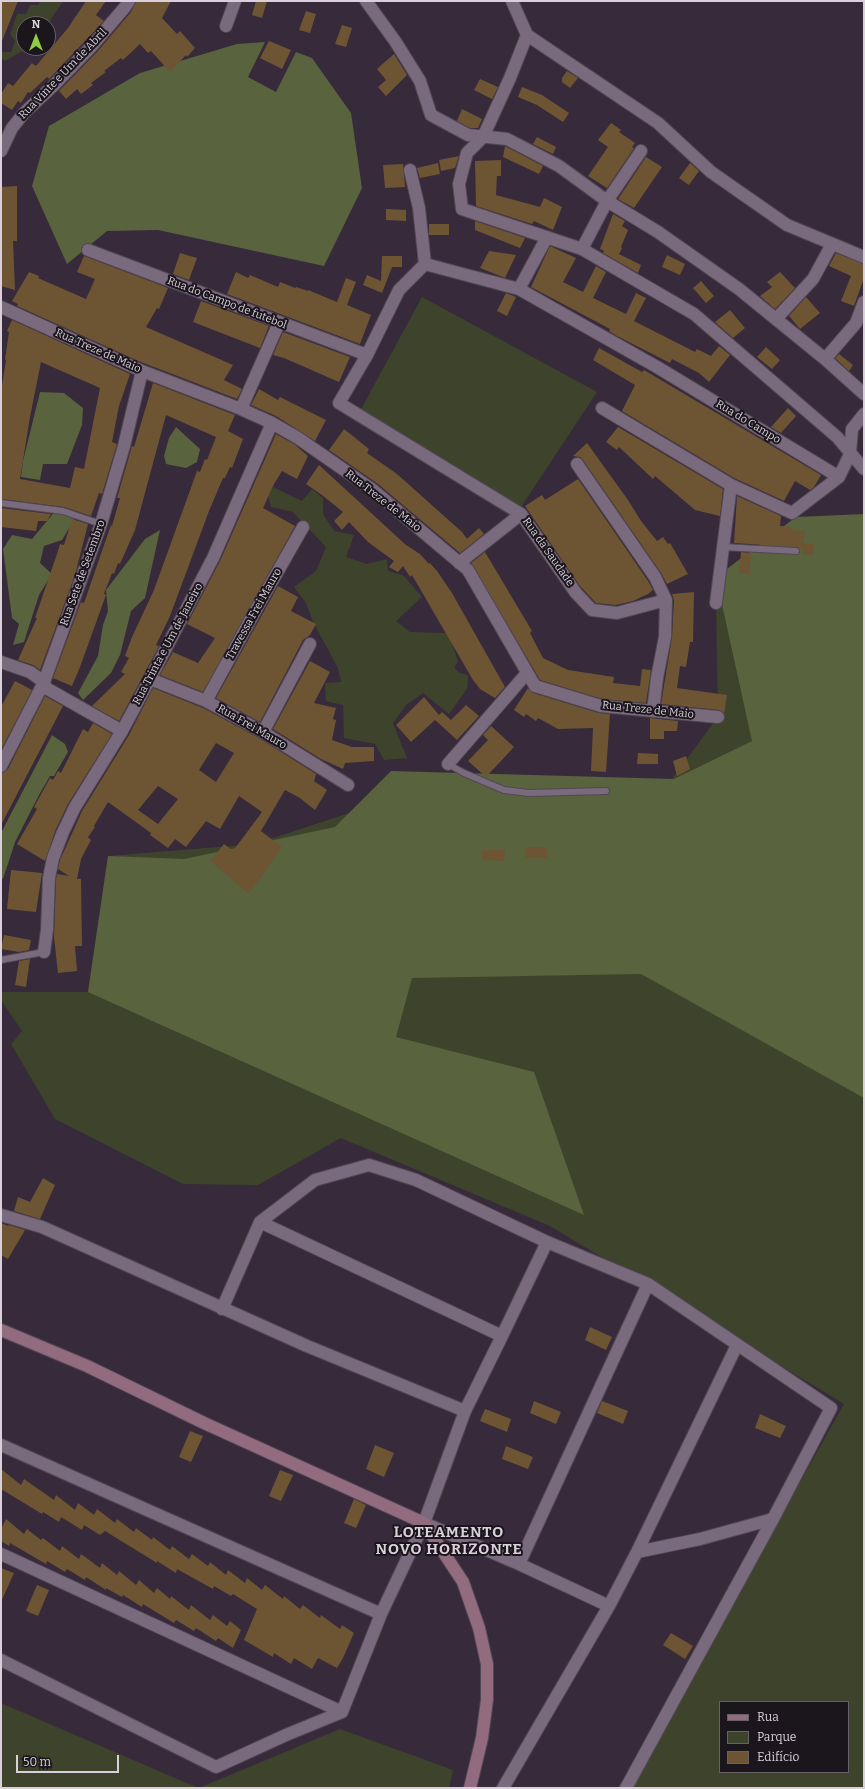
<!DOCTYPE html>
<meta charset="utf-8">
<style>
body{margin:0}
#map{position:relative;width:865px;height:1789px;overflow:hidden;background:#372a3a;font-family:Bitter,serif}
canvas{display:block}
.frame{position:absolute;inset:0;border:2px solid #d9d0db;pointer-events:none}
.legend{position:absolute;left:719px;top:1701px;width:130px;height:72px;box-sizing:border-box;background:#1b151c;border:1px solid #676068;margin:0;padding:5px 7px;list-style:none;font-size:12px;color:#d9d0db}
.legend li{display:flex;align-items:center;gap:8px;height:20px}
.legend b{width:20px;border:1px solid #676068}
.north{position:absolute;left:16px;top:16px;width:40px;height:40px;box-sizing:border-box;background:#1b151c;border:1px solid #676068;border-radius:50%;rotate:0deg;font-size:11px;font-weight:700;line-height:16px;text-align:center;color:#d9d0db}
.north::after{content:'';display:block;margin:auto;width:14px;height:18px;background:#91cd40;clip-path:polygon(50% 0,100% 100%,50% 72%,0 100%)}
.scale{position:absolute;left:16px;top:1755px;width:103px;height:18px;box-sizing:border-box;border:2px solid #d9d0db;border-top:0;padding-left:5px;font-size:12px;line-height:14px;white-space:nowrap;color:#d9d0db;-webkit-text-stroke:3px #1b151c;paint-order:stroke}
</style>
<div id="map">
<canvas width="865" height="1789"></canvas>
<div class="frame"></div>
<ul class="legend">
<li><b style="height:5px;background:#926b7f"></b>Rua</li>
<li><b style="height:11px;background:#3e442b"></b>Parque</li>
<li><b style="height:11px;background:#6d5534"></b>Edifício</li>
</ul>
<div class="north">N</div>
<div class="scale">50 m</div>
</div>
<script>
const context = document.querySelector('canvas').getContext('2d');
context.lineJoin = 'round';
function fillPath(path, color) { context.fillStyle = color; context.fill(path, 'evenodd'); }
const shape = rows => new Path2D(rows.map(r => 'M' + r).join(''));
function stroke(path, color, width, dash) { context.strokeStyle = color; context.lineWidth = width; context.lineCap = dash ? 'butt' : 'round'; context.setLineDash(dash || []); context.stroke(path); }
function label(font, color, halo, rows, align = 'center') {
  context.font = font + ' Bitter,serif'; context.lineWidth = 4; context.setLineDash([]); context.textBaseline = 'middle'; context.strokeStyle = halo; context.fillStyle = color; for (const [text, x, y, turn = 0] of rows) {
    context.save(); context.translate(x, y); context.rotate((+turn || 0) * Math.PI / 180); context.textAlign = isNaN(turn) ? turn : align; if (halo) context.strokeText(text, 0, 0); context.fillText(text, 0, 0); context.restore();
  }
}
fillPath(shape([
 [40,1,63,1,48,24,24,24,24,48,32,48,19,53,5,61,1,58,2,52,11,52,15,41,10,34,17,14,26,14,30,5,38,5],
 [422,297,597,392,521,507,359,413],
 [273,487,302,501,312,489,323,498,323,514,334,531,354,535,346,557,367,564,387,559,388,571,403,575,422,597,396,621,410,632,448,633,458,661,454,668,460,673,468,675,467,689,449,714,423,693,406,705,393,723,407,758,384,760,375,744,344,738,343,705,326,701,325,683,341,682,338,668,313,622,306,603,294,587,316,571,326,547,293,512,271,507,268,495],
 [864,539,864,1788,628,1788,844,1404,550,1226,341,1138,258,1185,183,1184,55,1119,11,1044,22,1031,1,1000,1,992,88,992,108,856,255,844,407,794,640,822,718,717,716,603],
 [720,1702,848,1702,848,1772,720,1772],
 [1,1703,198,1788,199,1788,1,1788],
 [340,1729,453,1770,449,1788,199,1788]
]), '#3e442b');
fillPath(shape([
 [265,42,248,77,276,92,296,52,312,58,351,113,362,188,324,266,158,230,107,231,67,264,32,186,49,126,140,73,237,44],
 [40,392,64,393,83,408,82,425,67,464,43,464,40,480,21,477,23,461],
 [176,427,200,449,197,462,186,468,166,464,164,456,169,438],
 [56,510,77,515,62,540,44,546,40,563,52,574,39,595,24,642,13,645,19,624,12,618,3,549,12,535,32,539],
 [864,514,864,1098,641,974,412,978,396,1037,534,1072,584,1215,88,992,108,856,184,859,335,827,391,771,674,779,752,741,716,577,796,517],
 [160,530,145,598,131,611,120,655,111,673,83,700,78,693,98,656,103,625,108,611,106,590,145,539],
 [52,735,65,744,68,752,54,776,50,776,39,795,15,842,3,879,1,878,1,833]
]), '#59633e');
fillPath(shape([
 [1,1,18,1,2,41,1,41],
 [86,1,106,1,96,15,104,21,49,79,47,77,30,93,28,92,21,103,18,101,12,110,1,103,1,94,8,83,13,86,32,63,36,66,68,28],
 [136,1,171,1,162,18,177,34,180,31,195,48,187,57,186,55,170,72,151,51,148,53,140,44,123,60,121,58,104,71,106,72,91,83,93,85,81,94,77,89,66,99,59,91,97,52,131,12],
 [256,1,267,1,262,18,252,15],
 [306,11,316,14,310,33,299,30],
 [342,25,352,28,346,47,335,44],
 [269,41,291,50,282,69,260,58],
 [394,54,407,75,386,96,378,87,386,80,377,69],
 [567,71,578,78,570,88,562,82,562,78],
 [480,79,498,87,492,99,474,90],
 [522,87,542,95,569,113,563,122,537,105,518,97],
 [462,109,482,119,478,128,470,128,457,121],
 [611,123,621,130,619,132,635,143,632,147,634,148,607,188,588,176,608,147,598,140],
 [537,137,556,147,553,154,533,144],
 [505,146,543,166,539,174,503,157],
 [459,156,455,168,441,171,439,160],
 [646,157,662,167,634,208,618,199],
 [501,160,501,176,497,176,496,195,540,207,544,198,562,207,553,230,534,221,532,224,476,206,475,161],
 [438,163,440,174,420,178,417,168],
 [690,163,699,171,689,185,679,178],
 [403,164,405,187,385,188,383,165],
 [17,186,17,241,13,241,15,290,1,286,1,187],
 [386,209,406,210,406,221,386,220],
 [613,214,625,221,622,226,628,230,621,247,622,248,619,254,641,265,638,273,603,253,604,251,600,249],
 [475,221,525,238,520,248,475,230],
 [429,224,449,224,449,235,429,235],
 [550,246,576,258,563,282,583,292,596,266,606,272,593,298,626,314,636,293,646,298,634,321,695,352,697,349,711,356,719,346,730,355,709,382,699,373,672,359,670,363,617,336,609,331,610,329,531,287],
 [489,251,516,255,505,278,480,268],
 [180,253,197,258,189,280,173,274],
 [836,253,864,264,864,278,854,306,841,301,851,276,829,266],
 [667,255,685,264,680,275,662,267],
 [84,256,168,288,159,309,157,308,146,327,233,365,224,380,242,389,237,399,136,360,17,306,18,304,12,301,29,272,39,276,38,278,86,299,95,279,77,272],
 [382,256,402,256,402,267,392,267,382,293,363,285,367,275,381,281],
 [236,272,248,278,250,275,278,287,280,282,295,288,296,287,308,291,308,290,337,302,346,278,356,282,347,305,371,315,360,344,227,294],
 [780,272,795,288,775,309,760,296,772,287,767,282],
 [701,281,714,296,706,303,693,288],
 [506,293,516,297,507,316,497,311],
 [806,297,820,313,800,329,789,316],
 [201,301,269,326,260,348,193,322],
 [730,310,745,328,733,338,715,322],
 [12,320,130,374,119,406,112,442,117,444,102,494,99,493,91,516,64,507,1,499,1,392,6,360,5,359,7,346,9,332,7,331],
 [41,362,100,388,84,469,75,467,70,488,20,479,30,417],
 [283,332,350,357,339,382,284,358,273,355],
 [766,347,780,360,772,369,757,357],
 [599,348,642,372,644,370,821,475,814,487,810,490,795,481,784,501,734,478,622,411,635,385,593,360],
 [839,354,853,365,849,371,835,358],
 [153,383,235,415,228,431,243,439,232,468,230,467,225,478,223,478,209,511,170,616,156,645,159,646,119,721,92,706,125,674,121,672,129,658,125,656,132,637,154,590,197,471,200,472,205,459,207,460,216,437,166,415,135,530,120,564,118,563,114,574,112,573,104,594,106,595,80,667,72,686,53,678,81,602,84,603,111,525,112,526,120,498,117,498,132,446,134,447],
 [259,389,278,400,280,397,326,420,315,441,276,416,251,405],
 [788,408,796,416,781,433,771,427],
 [618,427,723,489,720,516,695,510,655,476,653,479,619,447,617,450,606,442],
 [344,429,369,449,367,453,397,474,462,532,467,539,479,528,484,534,460,553,378,484,329,450],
 [276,434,294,444,308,456,297,479,282,471,274,484,263,508,295,526,203,692,160,675,173,652,198,663,215,638,187,624,220,561],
 [587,443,628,500,641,521,657,541,663,537,668,544,670,543,688,574,667,584,661,573,583,460,580,457,573,456],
 [319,465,406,545,420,554,429,564,430,563,437,571,452,593,505,687,495,698,480,689,473,680,412,575,410,577,403,566,398,572,389,567,394,561,368,542,349,522,342,530,334,521,343,512,322,495,306,484],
 [578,479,648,581,653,590,648,594,633,601,616,605,596,603,580,586,525,506,542,495,545,500],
 [737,496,781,516,780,526,792,527,792,530,805,531,803,543,814,544,813,555,802,554,803,550,796,547,734,543],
 [1,508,51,514,47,521,38,521,36,531,1,527],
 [72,519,88,524,75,575,40,670,33,665,18,660,37,618,35,618,57,554,60,544,64,545],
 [485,552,532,631,530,633,543,658,568,670,614,677,613,683,640,686,642,669,651,670,646,703,602,699,540,680,471,563],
 [741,552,751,553,749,574,739,574],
 [278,586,298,597,291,611,316,624,310,635,303,640,260,722,216,698],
 [694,592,693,642,690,642,686,667,680,666,677,688,727,695,724,713,719,710,661,704,672,637,674,600,672,594],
 [310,661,330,672,314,703,336,708,333,719,336,720,332,740,352,747,374,747,374,761,345,763,343,769,321,759,273,729],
 [15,681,32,690,1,750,1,707],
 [153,688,203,708,259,738,316,774,314,781,327,790,315,810,300,798,285,790,261,831,282,847,249,894,210,861,224,844,233,851,262,812,239,796,220,829,206,821,186,847,175,839,168,848,150,835,151,833,108,802,94,826,95,827,88,837,91,840,81,859,77,879,81,879,82,946,75,946,77,971,58,973,54,937,56,879,57,874,69,876,58,869,60,860,82,811,129,735],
 [216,743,234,753,216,782,199,770],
 [158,786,178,799,158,824,138,810],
 [528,688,533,693,599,713,610,714,606,772,591,771,593,728,558,729,538,718,536,721,526,714,524,717,514,710],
 [45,696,63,706,1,825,1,774,8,769],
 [424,697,439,715,442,712,451,720,466,705,479,716,457,740,435,720,411,742,396,725],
 [650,718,678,721,677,731,664,731,664,739,650,739],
 [93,723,112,734,68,804,56,829,45,861,17,844,37,809,34,807,50,778,53,780,58,771,61,773,83,729,88,732],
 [491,726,514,747,486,777,468,761,488,740,483,735],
 [638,753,658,754,658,764,637,764],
 [686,756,690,769,677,776,673,761],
 [525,847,547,847,547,858,525,858],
 [482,850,505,850,504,861,482,860],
 [11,870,42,873,36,912,7,909],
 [4,935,31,940,29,950,19,952,1,949],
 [30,959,26,987,15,985,19,961],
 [43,1178,55,1185,40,1219,14,1211,18,1197,30,1202],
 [1,1223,8,1226,9,1225,25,1230,8,1259,1,1255],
 [590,1327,612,1337,606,1350,585,1340],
 [534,1401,561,1412,556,1424,530,1413],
 [602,1401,628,1411,623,1424,597,1413],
 [485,1409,511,1419,507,1432,480,1421],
 [760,1414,786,1426,780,1438,755,1428],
 [190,1431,203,1436,191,1462,179,1457],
 [375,1445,394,1453,384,1477,366,1469],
 [506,1446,533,1457,528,1469,502,1459],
 [1,1469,21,1485,24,1479,54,1500,56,1495,75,1510,78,1503,94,1515,97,1509,115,1523,117,1519,134,1532,136,1528,152,1540,153,1537,170,1550,172,1546,189,1559,192,1554,208,1566,210,1562,226,1575,228,1570,245,1583,247,1578,262,1590,265,1585,283,1599,284,1596,300,1609,303,1605,320,1618,321,1615,340,1629,342,1625,354,1633,343,1658,337,1668,318,1658,312,1669,294,1658,291,1664,274,1653,273,1657,244,1640,257,1609,233,1594,231,1596,214,1586,213,1589,177,1569,176,1573,157,1561,157,1563,105,1531,100,1535,84,1525,82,1530,61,1517,59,1522,43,1512,42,1514,1,1489],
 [280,1470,293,1475,281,1501,269,1496],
 [354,1499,366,1505,356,1528,344,1523],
 [6,1519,24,1534,27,1529,41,1540,43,1538,60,1551,62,1546,79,1559,81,1554,100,1568,102,1563,117,1575,119,1571,136,1585,139,1580,154,1593,157,1588,170,1599,171,1596,189,1610,191,1605,210,1620,213,1615,227,1626,230,1621,241,1630,233,1648,218,1638,216,1641,196,1628,194,1631,176,1620,174,1623,143,1604,142,1607,123,1595,122,1597,106,1588,106,1590,86,1577,85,1580,67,1569,65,1572,47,1561,46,1564,10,1543,9,1546,1,1541,1,1529],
 [1,1568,14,1573,1,1602],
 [37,1585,49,1590,38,1616,26,1611],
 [671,1633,693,1646,685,1659,663,1645]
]), '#6d5534');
const lane = shape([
 [1,503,63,511,101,524],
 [723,547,796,551],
 [448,764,464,773,504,790,529,793,606,791],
 [1,960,44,952]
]);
const street = shape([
 [366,1,395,41,420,81,431,115,468,135,507,139,559,166,607,201,658,232,739,289,825,359,864,394],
 [512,1,527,35,658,123,711,172,787,225,864,257],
 [226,26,235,1],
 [527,35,510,78,483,137,467,153,459,184,462,209,582,249,694,314,837,437,864,469],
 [1,151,12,128,24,113,54,85,91,47,125,7,129,1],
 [410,170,419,208,425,264],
 [582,249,607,201,641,151],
 [88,250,367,355],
 [425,264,399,290,367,355,339,403,521,514,576,593,592,610,617,613,666,600],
 [425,264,519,289,657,367,839,477],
 [519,289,547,237],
 [1,307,142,371,241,409,272,423,298,438,373,490,468,570,535,686,601,706,718,717],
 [776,319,813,279,832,244],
 [825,359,856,323,864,302],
 [602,408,731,485,792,513,839,477,850,454,852,429,864,414],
 [241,409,279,323],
 [577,464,655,577,666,600,665,637,657,678,653,711],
 [459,563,521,514],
 [716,603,731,485],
 [1,662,30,672,44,682,46,688,122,731],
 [150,679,206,701,263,732,348,785],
 [206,701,258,606,303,527],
 [263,732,310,644],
 [448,764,527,673],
 [1,766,44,682,101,524,124,446,142,371],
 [44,952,47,930,49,878,53,858,63,832,75,807,122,731,150,679,213,558,272,423],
 [1,1215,42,1227,307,1346,465,1411],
 [260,1222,502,1336,465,1411,424,1523,381,1614],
 [222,1309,260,1222,315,1180,369,1165,416,1180,547,1242,648,1284,831,1408,773,1519,700,1539,637,1552,609,1606,503,1788],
 [502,1336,547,1242],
 [1,1445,381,1614,342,1712,286,1735,216,1767,1,1660],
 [424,1523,519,1564,609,1606],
 [637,1552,737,1345],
 [1,1554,342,1712],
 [519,1564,648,1284],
 [626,1788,773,1519]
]);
const secondary = shape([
 [1,1330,87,1366,204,1423,424,1523,463,1582,479,1628,487,1664,487,1700,482,1738,470,1788]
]);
stroke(lane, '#524755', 8);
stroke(street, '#524755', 14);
stroke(secondary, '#524755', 14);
stroke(lane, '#796a7d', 6);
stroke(street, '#796a7d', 12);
stroke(secondary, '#926b7f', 12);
label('11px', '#d9d0db', '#1b151c', [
 ["Rua Vinte e Um de Abril",63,74,-46],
 ["Rua do Campo de futebol",227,303,21],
 ["Rua Treze de Maio",98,351,24],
 ["Rua do Campo",748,422,31],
 ["Rua Treze de Maio",383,501,38],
 ["Rua da Saudade",548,552,55],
 ["Rua Sete de Setembro",83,573,-70],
 ["Travessa Frei Mauro",254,614,-61],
 ["Rua Trinta e Um de Janeiro",168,644,-62],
 ["Rua Treze de Maio",648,710,6],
 ["Rua Frei Mauro",252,727,30]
]);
context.letterSpacing = '1px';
label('bold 15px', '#d9d0db', '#1b151c', [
 ["LOTEAMENTO",449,1533],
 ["NOVO HORIZONTE",449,1550]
]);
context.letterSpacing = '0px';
</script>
